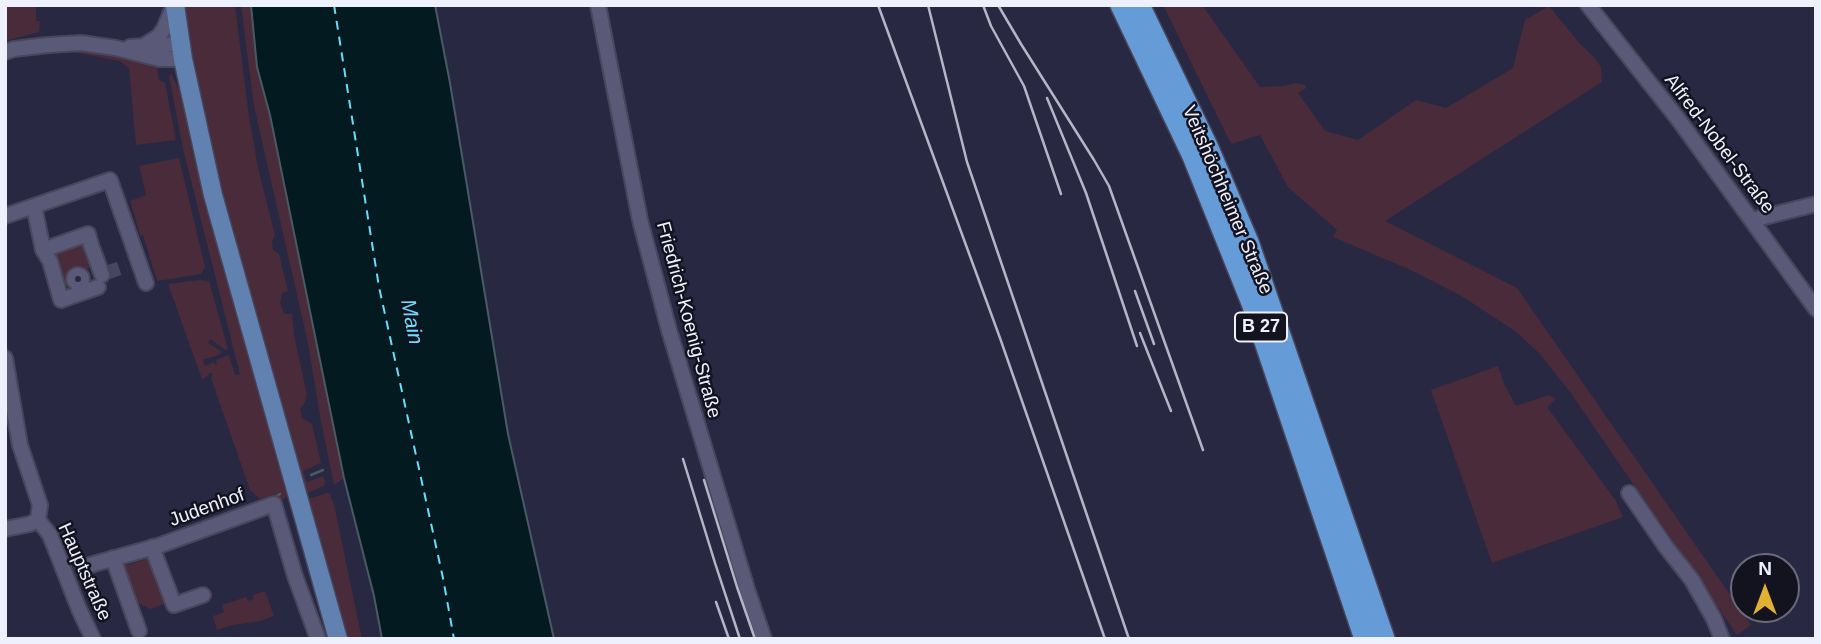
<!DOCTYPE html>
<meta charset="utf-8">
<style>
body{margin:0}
#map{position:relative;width:1821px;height:644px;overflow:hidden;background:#292843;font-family:Arial,sans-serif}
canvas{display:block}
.frame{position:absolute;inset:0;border:7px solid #eff0fe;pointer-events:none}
.north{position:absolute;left:1730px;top:553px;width:70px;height:70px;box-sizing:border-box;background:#13131f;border:2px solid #6b6b78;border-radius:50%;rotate:0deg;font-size:19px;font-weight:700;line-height:28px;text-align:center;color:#eff0fe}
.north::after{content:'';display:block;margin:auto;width:24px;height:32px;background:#dfb034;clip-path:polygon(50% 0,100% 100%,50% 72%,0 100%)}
</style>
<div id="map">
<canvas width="1821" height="644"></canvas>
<div class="frame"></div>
<div class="north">N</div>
</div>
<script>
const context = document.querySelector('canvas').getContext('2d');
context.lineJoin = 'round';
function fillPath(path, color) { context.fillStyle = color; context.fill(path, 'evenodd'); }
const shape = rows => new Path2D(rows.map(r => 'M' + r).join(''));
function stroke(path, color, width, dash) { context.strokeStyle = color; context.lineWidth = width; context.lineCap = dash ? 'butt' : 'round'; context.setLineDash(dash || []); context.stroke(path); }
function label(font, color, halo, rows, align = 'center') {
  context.font = font + ' Arial,sans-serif'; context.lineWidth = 5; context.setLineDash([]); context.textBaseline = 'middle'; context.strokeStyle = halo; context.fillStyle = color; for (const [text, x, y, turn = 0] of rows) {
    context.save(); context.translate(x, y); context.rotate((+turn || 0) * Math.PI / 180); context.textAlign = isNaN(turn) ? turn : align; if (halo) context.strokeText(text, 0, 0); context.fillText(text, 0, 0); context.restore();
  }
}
fillPath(shape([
 [5,5,36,5,36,21,40,21,39,32,5,41],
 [182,5,235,5,248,110,258,168,275,235,272,241,273,250,279,254,288,291,282,293,280,303,284,314,292,314,294,335,307,395,305,402,300,409,302,418,312,424,321,463,303,471,307,482,323,476,325,481,324,486,304,494,253,320,211,151],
 [241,5,251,5,257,67,270,115,344,478,334,485,321,421,308,343,254,106],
 [1163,5,1202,5,1260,87,1284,86,1296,83,1305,85,1306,88,1298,93,1325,131,1358,140,1416,100,1446,108,1513,68,1525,20,1549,6,1581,45,1593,56,1601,67,1602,82,1385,221,1517,288,1751,625,1737,635,1570,392,1540,354,1515,331,1463,297,1413,271,1333,237,1337,230,1288,187,1260,135,1231,144],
 [72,49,157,65,159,80,165,83,176,140,136,145,129,68,120,61,72,52],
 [171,73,180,92,193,154,210,219,223,257,253,371,290,492,286,497,280,502,275,500,273,495,260,499,250,490,211,378,213,374,209,373,208,376,202,379,168,284,199,280,209,281,228,349,225,350,211,339,208,343,221,351,221,354,203,360,205,366,214,362,215,365,217,364,216,360,229,355,235,375,240,374,183,149,169,76],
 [179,158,205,267,201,274,157,281,143,235,140,235,130,201,146,195,139,166],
 [83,241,95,264,80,274,76,274,73,279,60,286,53,258,55,250],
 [1498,366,1504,384,1516,406,1549,395,1556,399,1547,407,1616,501,1623,517,1492,563,1431,390],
 [327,493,330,494,334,505,362,639,348,639,305,500],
 [151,549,169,602,150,609,133,600,119,559,123,558,128,565,149,558,143,552],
 [265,591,274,616,260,621,233,625,217,630,213,616,224,612,222,605,246,597,248,601,254,599,253,595]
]), '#492b3a');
const water = shape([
 [251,5,435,5,450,83,508,434,554,639,382,639,374,596,344,478,270,115,257,67,251,5]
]);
fillPath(water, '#021a20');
stroke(water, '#495a63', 2);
stroke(shape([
 [311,475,323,470],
 [277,496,280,494]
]), '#495a63', 2.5);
stroke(shape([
 [334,5,379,287,443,578,454,639]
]), '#6bddfc', 2, [9, 7]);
stroke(shape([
 [106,273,126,266],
 [75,571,90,565]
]), '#47465f', 14, [14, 7]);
const minor = shape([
 [598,5,640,220,669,330,748,592,764,639],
 [1588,5,1678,119,1816,309],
 [130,47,181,44],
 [142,47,158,37,164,29,174,5],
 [5,52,14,49,48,45,81,43,116,48,159,59,183,59],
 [34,206,43,250,50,261,61,300,98,287],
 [5,216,110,180,146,283],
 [1752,220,1816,204],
 [43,250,88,234,92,248],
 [93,250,102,275],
 '74 279a4 4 0 1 1 8 0a4 4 0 1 1-8 0Z',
 [5,358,20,445,40,505,38,520,50,535,79,609,93,639],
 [1629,493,1666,547,1692,580,1714,619,1722,639],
 [5,529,30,524,38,520],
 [152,547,174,605,203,595],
 [113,558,139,631],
 [90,565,158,546,274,504,295,576,318,639]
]);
const major = shape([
 [175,5,183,59,213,195,338,639]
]);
const highway = shape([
 [1121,5,1193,156,1252,303,1365,639],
 [1139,5,1208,148,1248,242,1384,639]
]);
stroke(minor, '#47465c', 18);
stroke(major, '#47465c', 21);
stroke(highway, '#47465c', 24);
stroke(minor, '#5a5a78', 14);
stroke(major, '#6181b0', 18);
stroke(highway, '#659bd6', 21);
stroke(shape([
 [878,5,1000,338,1105,639],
 [928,5,967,162,1129,639],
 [983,5,991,26,1024,86,1061,194],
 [998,5,1021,44,1094,160,1109,186,1203,450],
 [1047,98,1086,193,1137,346],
 [1135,291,1154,344],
 [1140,333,1171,411],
 [683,459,715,563,740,639],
 [704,480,737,587,755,639],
 [716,602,729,639]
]), '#b4b5c7', 2.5);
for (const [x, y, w] of [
 [1261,327,52]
]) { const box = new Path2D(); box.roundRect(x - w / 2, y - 14.5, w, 29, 5); context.fillStyle = '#13131f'; context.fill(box); stroke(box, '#eff0fe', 2); }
label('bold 18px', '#eff0fe', null, [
 ["B 27",1261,327]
]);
label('19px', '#eff0fe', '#13131f', [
 ["Alfred-Nobel-Straße",1719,144,53],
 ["Veitshöchheimer Straße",1227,200,67],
 ["Friedrich-Koenig-Straße",688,320,75],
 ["Judenhof",207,508,-20],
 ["Hauptstraße",84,572,66]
]);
label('italic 21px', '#6bddfc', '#13131f', [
 ["Main",411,322,79]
]);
</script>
